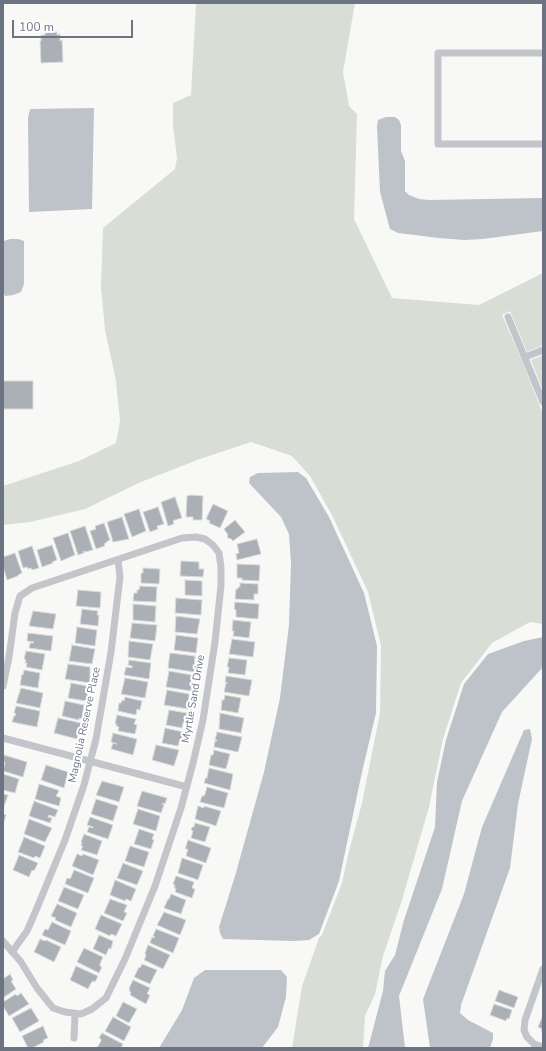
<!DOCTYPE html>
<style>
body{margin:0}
#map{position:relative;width:546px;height:1051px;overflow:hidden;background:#f8f9f7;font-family:"Nunito Sans",sans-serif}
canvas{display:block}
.frame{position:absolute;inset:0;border:4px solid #6c7484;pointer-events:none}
.scale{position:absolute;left:12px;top:20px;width:121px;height:18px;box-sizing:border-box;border:2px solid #6c7484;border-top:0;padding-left:5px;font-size:12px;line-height:14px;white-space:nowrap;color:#6c7484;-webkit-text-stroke:3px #fff;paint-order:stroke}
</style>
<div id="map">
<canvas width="546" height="1051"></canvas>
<div class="frame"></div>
<div class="scale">100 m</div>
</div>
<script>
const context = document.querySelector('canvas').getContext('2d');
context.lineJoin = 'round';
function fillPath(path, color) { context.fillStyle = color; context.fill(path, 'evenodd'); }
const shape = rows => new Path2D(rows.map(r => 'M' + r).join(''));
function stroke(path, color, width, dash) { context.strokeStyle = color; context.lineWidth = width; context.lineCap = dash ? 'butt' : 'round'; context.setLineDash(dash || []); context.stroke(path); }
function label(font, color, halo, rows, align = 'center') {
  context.font = font + ' "Nunito Sans",sans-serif'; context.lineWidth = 4; context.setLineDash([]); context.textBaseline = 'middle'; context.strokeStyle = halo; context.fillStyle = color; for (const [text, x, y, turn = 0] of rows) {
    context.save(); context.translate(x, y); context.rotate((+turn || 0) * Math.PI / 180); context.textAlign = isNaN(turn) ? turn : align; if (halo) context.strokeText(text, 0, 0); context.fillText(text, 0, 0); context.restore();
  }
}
fillPath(shape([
 [196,3,355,3,343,72,349,106,357,114,354,219,392,298,479,305,543,273,543,345,527,352,510,311,502,315,523,363,543,414,543,624,530,622,492,643,461,683,443,739,429,807,402,900,383,956,375,994,365,1016,363,1048,292,1048,302,986,319,938,322,935,342,883,349,851,362,803,380,713,381,646,368,592,332,515,310,476,292,456,251,442,200,459,141,482,85,509,30,522,3,525,3,486,79,461,116,443,120,421,116,381,105,330,101,287,103,228,175,169,177,158,173,125,173,103,191,95],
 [543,355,543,391,531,360]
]), '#d8ddd6');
fillPath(shape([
 [94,108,92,209,29,212,28,118,30,109],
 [386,117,395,117,399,120,401,125,401,151,405,161,405,191,409,195,419,199,429,200,543,198,543,231,483,239,464,240,439,238,398,233,390,229,380,192,377,126,378,120],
 [10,239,18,239,24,241,24,284,21,292,13,295,5,296,3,290,4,241],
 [298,472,306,478,329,517,364,593,377,646,376,713,362,772,339,881,319,934,309,940,294,941,223,939,220,933,219,927,235,876,264,772,280,698,289,625,291,563,289,534,281,517,249,483,250,477,258,473],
 [543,637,543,667,502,712,462,801,442,889,399,996,405,1048,368,1048,383,991,385,971,395,955,404,920,435,827,437,782,446,740,464,684,488,654,524,641],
 [530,729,532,739,518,804,510,868,461,1005,460,1013,468,1020,493,1033,493,1039,490,1048,430,1048,423,999,464,894,482,827,524,730],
 [205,970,281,970,287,977,286,997,278,1027,262,1048,159,1048,182,1010,194,978]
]), '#bdc3c9');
const building = shape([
 [57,32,57,35,60,34,60,41,62,40,63,62,41,63,40,41,41,41,41,35,45,35,45,33,57,32],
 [3,381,33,381,33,409,3,409,3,381],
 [191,495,203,496,202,520,193,520,193,517,186,517,187,496,191,495],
 [175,497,182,518,175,520,173,521,174,524,168,526,161,502,175,497],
 [213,504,228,511,220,528,209,523,210,521,206,519,213,504],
 [158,507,164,524,157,526,158,529,150,532,143,512,158,507],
 [139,509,146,531,132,537,124,514,139,509],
 [122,517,129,539,113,542,107,522,122,517],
 [235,520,245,532,233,541,230,538,229,539,227,536,228,535,224,529,235,520],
 [104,523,110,540,106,542,106,543,104,544,105,546,96,549,90,531,96,529,95,526,104,523],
 [85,526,93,550,85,552,83,551,84,553,78,555,70,531,85,526],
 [68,533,75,555,61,561,53,538,68,533],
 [257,539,261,554,237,560,236,554,239,553,237,544,257,539],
 [52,545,57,560,52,562,53,563,42,567,37,550,52,545],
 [32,546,39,568,32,570,31,568,28,569,27,567,23,568,18,551,32,546],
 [15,553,22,573,18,575,18,576,7,580,3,567,3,557,15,553],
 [181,561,199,562,199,569,204,569,203,577,180,576,181,561],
 [237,564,260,565,259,581,242,580,242,578,237,578,237,564],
 [143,568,160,569,159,584,141,583,141,573,143,573,143,568],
 [185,580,202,581,202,596,185,595,185,580],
 [240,583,258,584,258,594,254,594,254,600,235,599,236,589,238,589,238,587,240,587,240,583],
 [140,586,157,587,156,602,133,601,134,593,137,593,137,590,139,590,140,586],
 [78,590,101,592,100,608,76,606,78,590],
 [176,598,202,600,201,615,175,613,176,598],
 [235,602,259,604,258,619,236,617,236,610,234,609,235,602],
 [133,604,156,606,155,622,133,620,133,604],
 [82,609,98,611,97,615,99,615,98,626,80,624,82,609],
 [33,611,56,614,53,629,29,626,33,611],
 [176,616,200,619,197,634,175,632,176,616],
 [233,620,251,622,249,638,233,636,234,631,232,631,233,620],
 [132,623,157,625,155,641,130,638,132,623],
 [77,627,97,630,95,646,75,643,77,627],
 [28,633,53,636,51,651,29,648,30,643,33,643,34,642,27,641,28,633],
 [176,635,198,638,196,653,174,650,176,635],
 [232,639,255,642,253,657,229,654,232,639],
 [129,641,153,644,150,660,128,657,129,641],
 [72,645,95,649,92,664,69,661,72,645],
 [26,651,45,654,42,670,26,667,27,663,25,663,26,660,24,659,26,651],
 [170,653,195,656,194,672,168,668,170,653],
 [229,658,247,660,245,675,228,673,229,667,227,667,229,658],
 [129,660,151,663,149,679,124,675,126,667,132,668,132,666,128,665,129,660],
 [68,664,90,667,90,683,65,679,68,664],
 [24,670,40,673,38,688,20,685,22,674,23,675,24,670],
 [169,671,192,675,191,691,166,687,169,671],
 [226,676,252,680,249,696,224,692,226,683,228,683,225,682,226,676],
 [125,678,148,682,145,698,121,694,125,678],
 [71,683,87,686,86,691,88,691,86,701,68,698,71,683],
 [21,688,43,693,40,708,16,703,21,688],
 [167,690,189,694,188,709,164,705,167,690],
 [225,695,241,698,238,713,221,710,222,700,224,700,225,695],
 [125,697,142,701,140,710,137,709,136,715,118,711,119,703,121,703,122,700,124,701,125,697],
 [65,701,84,705,82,719,79,718,79,720,62,716,65,701],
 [16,706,40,711,37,727,12,722,14,716,15,716,16,714,14,713,16,706],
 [169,710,187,713,185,723,183,723,182,728,166,725,169,710],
 [220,713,244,718,241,733,219,729,220,713],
 [117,715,136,719,134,724,137,725,135,734,118,731,119,727,116,726,117,724,115,724,117,715],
 [58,718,81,723,77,739,54,733,58,718],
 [165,728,183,732,181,742,179,742,178,746,162,743,165,728],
 [217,732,242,737,238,752,214,747,215,741,217,741,217,740,215,740,217,732],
 [113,733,137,739,133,755,111,749,113,743,117,744,111,742,113,733],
 [156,745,179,750,174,766,152,760,156,745],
 [214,750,230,754,226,769,209,765,211,755,213,755,214,750],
 [4,755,27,762,23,777,3,771,5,762,3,761,4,755],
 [46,765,68,772,64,788,41,780,46,765],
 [209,768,233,774,230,790,204,783,206,777,208,778,207,777,209,768],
 [3,774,19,779,15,793,3,790,3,774],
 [102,781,124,787,119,802,96,795,102,781],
 [39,784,58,790,59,791,56,796,61,798,59,806,35,799,39,784],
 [207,787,228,793,224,808,200,802,202,796,204,796,205,794,207,787],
 [142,791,167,798,165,804,162,803,162,804,164,805,161,813,137,806,142,791],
 [3,794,8,795,3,809,3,794],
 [96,799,118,806,113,821,91,814,96,799],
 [34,801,58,810,55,817,49,815,48,817,52,818,50,823,29,816,34,801],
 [198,806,204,808,204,806,221,811,216,826,195,819,198,806],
 [138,809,160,816,156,831,133,824,138,809],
 [3,814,6,815,3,825,3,814],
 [90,817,113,825,108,839,87,832,89,827,93,828,93,827,87,825,90,817],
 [29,819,52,828,45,842,24,834,29,819],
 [195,823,210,827,205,842,191,838,193,831,191,830,192,827,194,827,195,823],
 [139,829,154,834,152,839,154,840,151,849,134,844,139,829],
 [84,834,102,841,97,855,81,850,83,846,81,846,82,843,81,842,84,834],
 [24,837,45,846,40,858,35,856,34,858,18,852,24,837],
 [188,840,211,848,206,863,186,856,188,849,185,849,188,840],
 [130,846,149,852,144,867,125,861,130,846],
 [77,854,82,856,83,854,99,860,93,875,72,866,77,854],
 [19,855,38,863,34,871,32,870,29,877,13,870,19,855],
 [182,858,203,865,198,880,178,873,182,858],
 [123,863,143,871,137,885,117,878,123,863],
 [74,870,94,878,88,893,65,884,67,878,70,879,71,877,74,870],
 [176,876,194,882,192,888,195,889,192,898,175,892,176,888,174,888,175,885,173,884,176,876],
 [115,880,136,889,131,901,126,899,125,901,110,895,115,880],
 [64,887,84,895,78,909,58,901,64,887],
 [171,894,186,900,181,914,164,908,168,899,169,899,171,894],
 [110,899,127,905,124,912,127,913,123,921,104,913,110,899],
 [57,904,77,913,71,927,55,920,56,918,51,916,57,904],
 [164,912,186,920,180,935,157,925,164,912],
 [101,915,122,924,116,936,111,934,110,936,95,929,101,915],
 [52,922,71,931,65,945,42,935,45,929,48,930,52,922],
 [156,929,179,938,173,953,150,943,152,937,154,938,155,937,153,936,156,929],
 [99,935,113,941,111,949,109,948,106,955,93,949,99,935],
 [40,939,45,941,46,940,61,947,54,962,34,952,40,939],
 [148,945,170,955,163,969,144,960,146,956,145,953,148,945],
 [84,948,103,957,100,964,100,966,102,967,99,973,77,962,84,948],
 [142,964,157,970,150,984,134,977,139,967,140,968,142,964],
 [76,966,98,976,95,982,93,981,91,983,88,989,70,980,76,966],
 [10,974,13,980,11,981,16,989,3,998,3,979,10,974],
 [133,980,150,988,147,994,150,995,146,1004,130,995,131,992,129,991,130,989,129,988,133,980],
 [499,990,518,997,514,1008,495,1001,499,990],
 [21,993,29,1004,9,1016,3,1006,3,1002,16,994,17,996,21,993],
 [123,1002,137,1009,129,1023,116,1016,123,1002],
 [494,1004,512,1010,509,1019,507,1018,506,1021,490,1015,494,1004],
 [31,1008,39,1021,20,1032,12,1018,31,1008],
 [543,1015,543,1032,541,1031,542,1029,538,1027,543,1015],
 [113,1017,131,1027,124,1041,105,1031,113,1017],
 [43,1026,48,1038,43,1040,44,1042,32,1048,28,1048,22,1036,43,1026],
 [102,1033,123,1044,121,1048,97,1048,101,1041,101,1039,99,1038,102,1033]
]);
fillPath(building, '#abafb6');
stroke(building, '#dadad9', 1);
stroke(shape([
 [543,53,438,53,438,144,543,144],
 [508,317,543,402],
 [525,357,543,350],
 [3,686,9,657,15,613,20,596,32,588,182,538,196,537,205,539,213,545,219,553,221,567,221,585,215,642,203,720,193,763,181,808,155,886,125,959,106,998,92,1009,81,1014,65,1012,53,1008,37,988,21,962,3,941],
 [3,738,187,787],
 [12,952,27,931,37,908,65,840,84,785,96,739,111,652,120,577,118,560],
 [543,969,525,1020,524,1030,527,1037,534,1044,543,1047],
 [74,1038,75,1014]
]), '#c3c5ca', 7);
label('11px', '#6c7484', '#fff', [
 ["Myrtle Sand Drive",194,699,-80],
 ["Magnolia Reserve Place",85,725,-78]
]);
</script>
